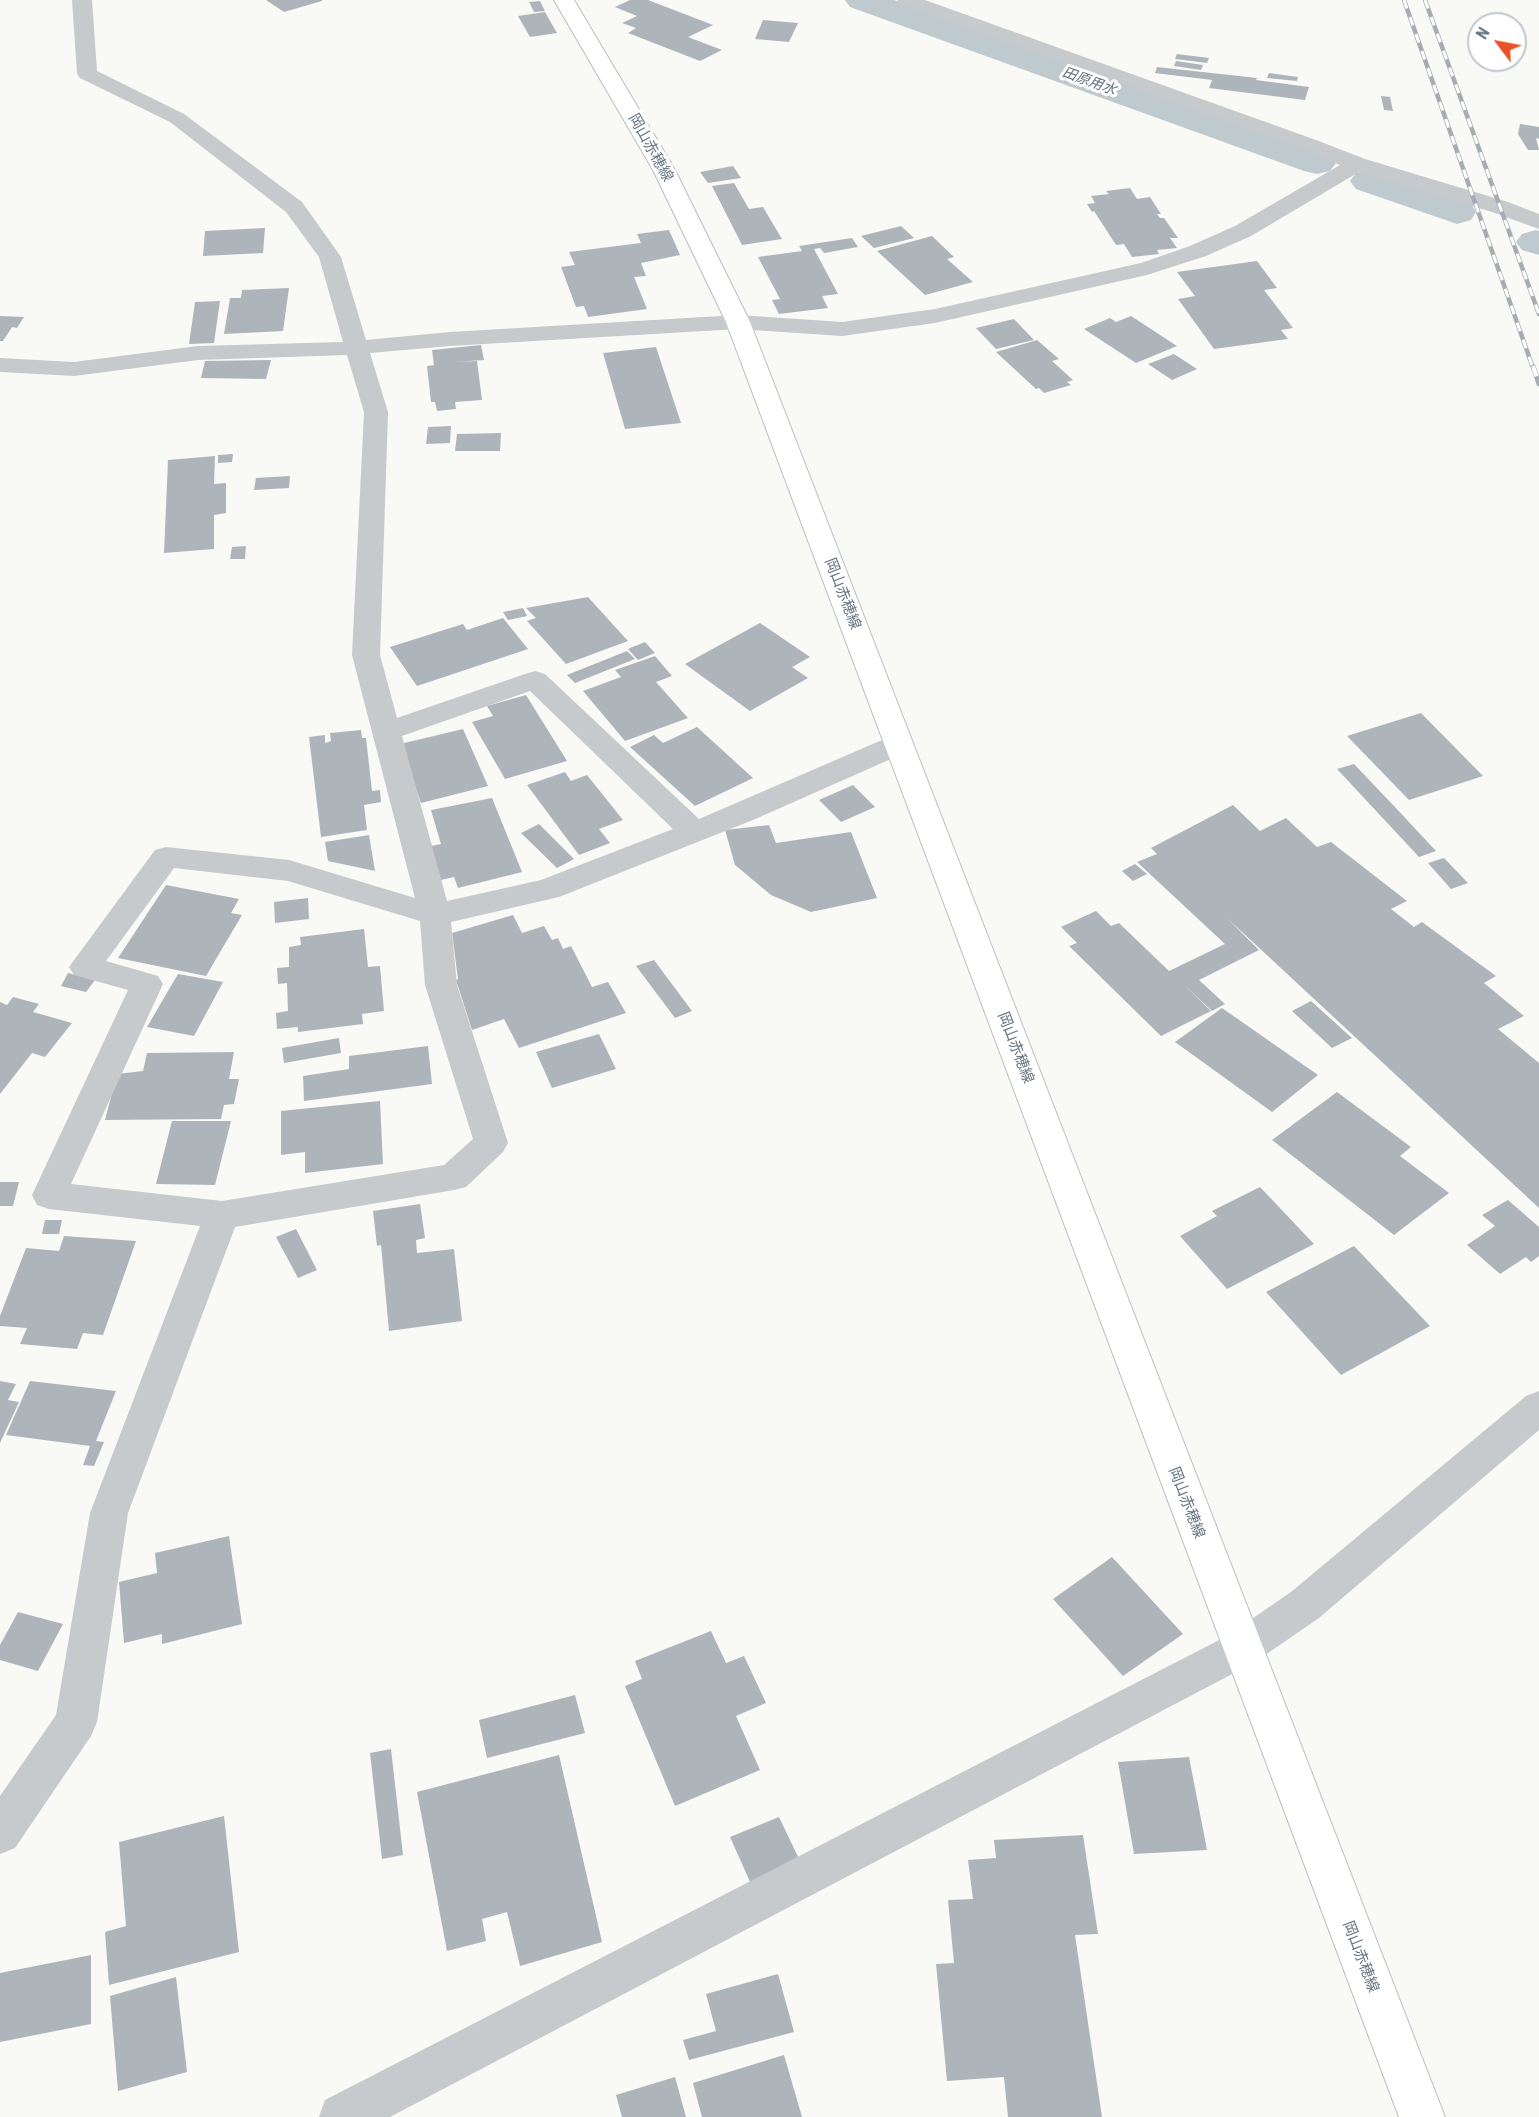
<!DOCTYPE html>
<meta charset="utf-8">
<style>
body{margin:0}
#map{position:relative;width:1539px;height:2117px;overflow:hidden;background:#f9f9f6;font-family:"Roboto Condensed",sans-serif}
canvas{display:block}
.north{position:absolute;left:1467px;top:12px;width:60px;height:60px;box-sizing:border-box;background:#fff;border:2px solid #c1c7cd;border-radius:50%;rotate:302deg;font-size:16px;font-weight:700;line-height:24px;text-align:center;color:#637482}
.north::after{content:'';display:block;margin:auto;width:21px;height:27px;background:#e85227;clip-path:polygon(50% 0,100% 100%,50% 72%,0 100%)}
</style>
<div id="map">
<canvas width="1539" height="2117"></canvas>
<div class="north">N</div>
</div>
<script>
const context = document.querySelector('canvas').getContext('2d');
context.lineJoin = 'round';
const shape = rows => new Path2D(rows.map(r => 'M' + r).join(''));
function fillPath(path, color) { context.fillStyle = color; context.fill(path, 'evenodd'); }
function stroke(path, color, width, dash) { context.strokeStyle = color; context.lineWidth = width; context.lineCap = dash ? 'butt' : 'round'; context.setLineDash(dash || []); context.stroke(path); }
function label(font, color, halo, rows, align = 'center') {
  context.font = font + ' "Roboto Condensed","Noto Sans JP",sans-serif'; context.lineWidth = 6; context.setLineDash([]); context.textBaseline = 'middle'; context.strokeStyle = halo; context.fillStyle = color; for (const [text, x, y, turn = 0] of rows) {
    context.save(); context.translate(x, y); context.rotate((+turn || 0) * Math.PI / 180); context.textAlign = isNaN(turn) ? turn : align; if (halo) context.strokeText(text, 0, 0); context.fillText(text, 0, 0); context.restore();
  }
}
fillPath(shape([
 [845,0,894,0,1330,155,1336,163,1330,171,1317,174,1304,171,850,7,845,0],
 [1369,170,1471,204,1476,212,1471,220,1457,224,1356,189,1350,181,1356,173,1369,170],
 [1536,230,1539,231,1539,255,1522,250,1516,242,1522,234,1536,230]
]), '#bfcace');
fillPath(shape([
 [266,0,322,0,322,1,284,12],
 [630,0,648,0,713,25,688,37,722,50,700,61,628,33,636,28,622,23,637,16,615,7],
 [540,1,545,11,534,12,529,2],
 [545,12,557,33,530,37,518,16],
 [763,20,798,23,789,42,755,39],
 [1177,54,1209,58,1207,63,1175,59],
 [1176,61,1203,65,1201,70,1174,66],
 [1157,67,1257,78,1256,80,1309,87,1305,100,1209,88,1212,80,1155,73],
 [1269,73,1298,77,1297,81,1267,78],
 [1381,96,1390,97,1393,111,1384,110],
 [1520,124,1539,127,1539,139,1536,138,1539,150,1528,150,1518,134],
 [733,166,741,178,708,183,700,172],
 [734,183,749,209,763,207,782,239,742,245,712,186],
 [1130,188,1137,199,1150,197,1161,214,1157,214,1160,218,1164,218,1178,238,1170,238,1177,248,1157,250,1159,254,1132,257,1124,244,1116,245,1094,211,1092,212,1087,204,1095,203,1091,196,1109,194,1106,191],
 [901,226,914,238,874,248,861,236],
 [265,228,263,253,203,256,205,231],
 [669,230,680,255,641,263,646,276,634,277,647,309,588,317,584,306,576,307,561,267,575,265,569,252,641,243,637,234],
 [932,236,954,257,947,259,973,282,925,295,877,251],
 [852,238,858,247,824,253,820,248,814,249,838,294,822,296,828,308,779,314,772,300,780,299,758,257,802,251,799,246],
 [1257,261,1277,288,1264,290,1293,328,1281,330,1288,339,1214,349,1178,299,1195,296,1177,272],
 [289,288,283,331,224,334,230,298,241,298,242,290],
 [220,301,214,343,189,344,195,302],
 [0,316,24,317,17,328,12,327,3,341,0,341],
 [1131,316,1177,346,1136,363,1084,329,1110,318,1116,322],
 [1014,319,1034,340,996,349,976,328],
 [1037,340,1059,359,1052,361,1073,380,1067,382,1071,385,1044,393,1039,388,1036,389,996,352],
 [481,345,484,360,455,362,477,361,482,400,455,402,456,409,437,411,435,402,431,402,427,366,434,365,432,350],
 [656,347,681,423,625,429,603,353],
 [1174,354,1197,369,1172,380,1148,364],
 [271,360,266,379,201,378,205,361],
 [451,426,450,443,426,444,428,427],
 [501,433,500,451,455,451,457,434],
 [233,454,232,462,218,463,218,455],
 [215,456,214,484,226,483,226,513,214,515,214,549,164,553,168,460],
 [290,476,289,488,254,490,256,478],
 [246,546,245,559,230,559,232,547],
 [588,597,628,641,566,664,527,621,536,618,526,608],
 [523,608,527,616,508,620,503,612],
 [503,618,528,649,417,686,390,647,463,624,467,630],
 [760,623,810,657,792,667,808,678,750,711,685,664],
 [645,642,655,653,638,660,628,649],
 [627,651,635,659,575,683,567,675],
 [655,656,672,676,656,682,688,718,625,741,583,691,621,677,615,670],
 [526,695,567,761,505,779,472,722,493,716,487,706],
 [1421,713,1483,776,1409,800,1347,736],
 [697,727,753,778,695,806,630,747,654,735,663,743],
 [463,729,488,786,421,803,400,744],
 [361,730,362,738,366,738,372,791,380,790,381,802,364,805,367,830,321,837,309,737,325,735,325,743,331,741,330,733],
 [1354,764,1394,806,1436,851,1419,857,1337,769],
 [565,772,571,781,587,775,623,820,599,829,610,843,579,855,527,785],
 [853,785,875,807,841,822,819,800],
 [492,798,522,872,458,888,454,877,441,880,431,846,441,844,431,810],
 [1233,805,1260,831,1286,818,1317,847,1331,842,1407,901,1391,909,1414,927,1422,922,1496,976,1484,983,1524,1016,1498,1029,1539,1063,1539,1208,1227,918,1259,950,1199,980,1225,1004,1212,1011,1180,981,1211,1011,1161,1036,1069,946,1077,943,1061,927,1096,911,1111,926,1119,923,1169,971,1225,944,1137,862,1157,854,1151,848],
 [539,824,574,859,557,868,521,833],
 [769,825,776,843,851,832,877,898,811,912,771,895,735,865,725,830],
 [369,835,375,871,328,861,325,842],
 [1444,858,1468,883,1451,889,1428,863],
 [1135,864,1147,874,1133,881,1122,871],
 [166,885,239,899,231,913,242,915,206,976,118,958],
 [308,898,309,919,275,923,274,902],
 [513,915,522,933,544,926,552,940,558,938,563,949,571,946,592,987,608,982,626,1013,519,1048,504,1019,472,1030,456,980,458,979,452,933],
 [364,929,368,967,380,966,384,1011,362,1014,363,1024,298,1032,298,1027,277,1029,276,1013,288,1011,287,983,278,984,277,968,289,967,289,947,301,945,300,937],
 [654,960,692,1011,675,1018,636,966],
 [68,973,95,980,86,992,61,986],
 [178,974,223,982,194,1036,147,1027],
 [13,997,39,1004,33,1012,72,1023,45,1057,32,1053,0,1094,0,1002,7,1005],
 [1311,1001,1352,1038,1332,1048,1292,1011],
 [1222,1008,1318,1075,1272,1112,1175,1042],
 [599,1034,616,1069,552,1088,536,1052],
 [339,1038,341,1053,284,1063,282,1048],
 [428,1046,432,1084,304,1101,303,1076,349,1069,349,1056],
 [234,1052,229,1079,239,1079,234,1104,224,1105,221,1119,105,1120,117,1074,143,1071,147,1053],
 [1337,1092,1411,1147,1400,1156,1449,1193,1394,1235,1272,1140],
 [380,1101,383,1164,305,1173,305,1152,281,1155,281,1111],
 [172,1121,231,1121,215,1185,156,1184],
 [0,1182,19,1182,13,1206,0,1206],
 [1260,1187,1314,1244,1227,1289,1180,1236,1217,1216,1212,1211],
 [1508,1200,1539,1227,1539,1256,1531,1262,1526,1257,1500,1274,1467,1245,1495,1226,1482,1215],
 [420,1204,425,1238,416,1240,417,1253,454,1249,462,1321,389,1331,381,1245,377,1246,373,1211],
 [45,1220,62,1220,59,1234,42,1234],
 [296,1229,317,1270,298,1278,276,1237],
 [64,1236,136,1241,103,1335,83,1333,77,1349,20,1344,27,1328,0,1326,0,1316,26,1248,59,1251],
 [1354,1246,1430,1326,1341,1375,1266,1292],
 [0,1381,16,1384,8,1400,19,1402,0,1443],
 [30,1381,116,1391,96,1441,104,1442,94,1466,83,1465,90,1446,6,1435],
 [229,1536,242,1624,162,1644,162,1634,124,1643,119,1582,157,1573,155,1553],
 [1112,1557,1183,1634,1123,1676,1053,1599],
 [18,1612,63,1624,38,1671,0,1660,0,1645],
 [711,1631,726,1663,744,1656,766,1703,736,1716,760,1770,675,1806,625,1686,642,1679,635,1661],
 [575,1695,585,1733,487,1758,479,1720],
 [391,1749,403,1855,382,1859,370,1753],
 [559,1755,602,1942,520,1966,507,1912,482,1919,486,1941,447,1951,417,1792],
 [1189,1757,1207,1850,1134,1854,1118,1762],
 [224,1816,239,1952,109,1985,105,1932,126,1926,119,1842],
 [779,1817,801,1863,751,1884,730,1837],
 [1083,1835,1098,1934,1075,1935,1102,2117,1008,2117,1004,2077,947,2081,936,1964,954,1963,948,1900,973,1899,968,1860,996,1858,994,1840],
 [91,1955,91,2024,0,2042,0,1973],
 [778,1974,794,2032,689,2060,683,2040,716,2031,706,1994],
 [176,1977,187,2072,118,2091,110,1996],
 [784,2055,802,2117,702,2117,693,2083],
 [675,2077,686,2117,622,2117,616,2095]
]), '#adb5bb');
const primary = shape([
 [554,0,574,0,675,170,750,322,1445,2117,1399,2117,726,322,653,170,554,0]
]);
stroke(primary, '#b9bdc1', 2);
fillPath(shape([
 [72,0,92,0,97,71,184,114,302,202,341,257,366,340,450,332,738,315,842,322,935,309,1141,263,1190,246,1235,226,1340,165,1302,148,900,4,897,0,925,0,1316,140,1365,159,1508,202,1539,214,1539,229,1492,212,1359,172,1251,236,1206,256,1147,275,935,323,842,336,738,329,450,346,370,353,388,412,380,655,397,718,525,674,535,671,545,674,699,819,889,737,899,735,909,737,913,744,909,751,753,820,559,897,451,922,457,985,508,1143,503,1152,466,1187,454,1190,235,1227,128,1513,97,1722,91,1736,15,1848,0,1854,0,1796,56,1715,90,1513,200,1226,49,1209,37,1205,32,1195,128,990,74,975,69,967,155,850,166,847,289,860,415,898,352,655,364,412,347,355,198,360,74,376,0,372,0,358,74,362,198,346,343,342,319,257,286,212,170,122,80,78,77,74,72,0],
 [530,691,673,829,541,880,447,901,402,736,530,691],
 [174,868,288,881,420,921,425,985,473,1139,444,1165,222,1201,71,1184,163,984,158,976,106,961,174,868],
 [1539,1391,1539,1430,1319,1618,1255,1662,390,2117,319,2117,325,2100,1227,1636,1291,1592,1526,1396,1539,1391]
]), '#c6cacd');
fillPath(primary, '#fff');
const railFar1 = shape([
 [1404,0,1533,368],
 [1425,0,1539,314]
]);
const rail = shape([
 [1533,366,1539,384]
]);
stroke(railFar1, '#a6adb2', 4.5);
stroke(rail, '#a6adb2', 5);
stroke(railFar1, '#fff', 3, [9]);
stroke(rail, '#fff', 4, [11]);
label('italic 14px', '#5e747c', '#fff', [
 ["田原用水",1089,82,20]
]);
label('15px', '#637482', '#fff', [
 ["岡山赤穂線",650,148,61],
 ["岡山赤穂線",842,594,69],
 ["岡山赤穂線",1015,1048,69],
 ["岡山赤穂線",1186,1503,69],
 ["岡山赤穂線",1360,1957,69]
]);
</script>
